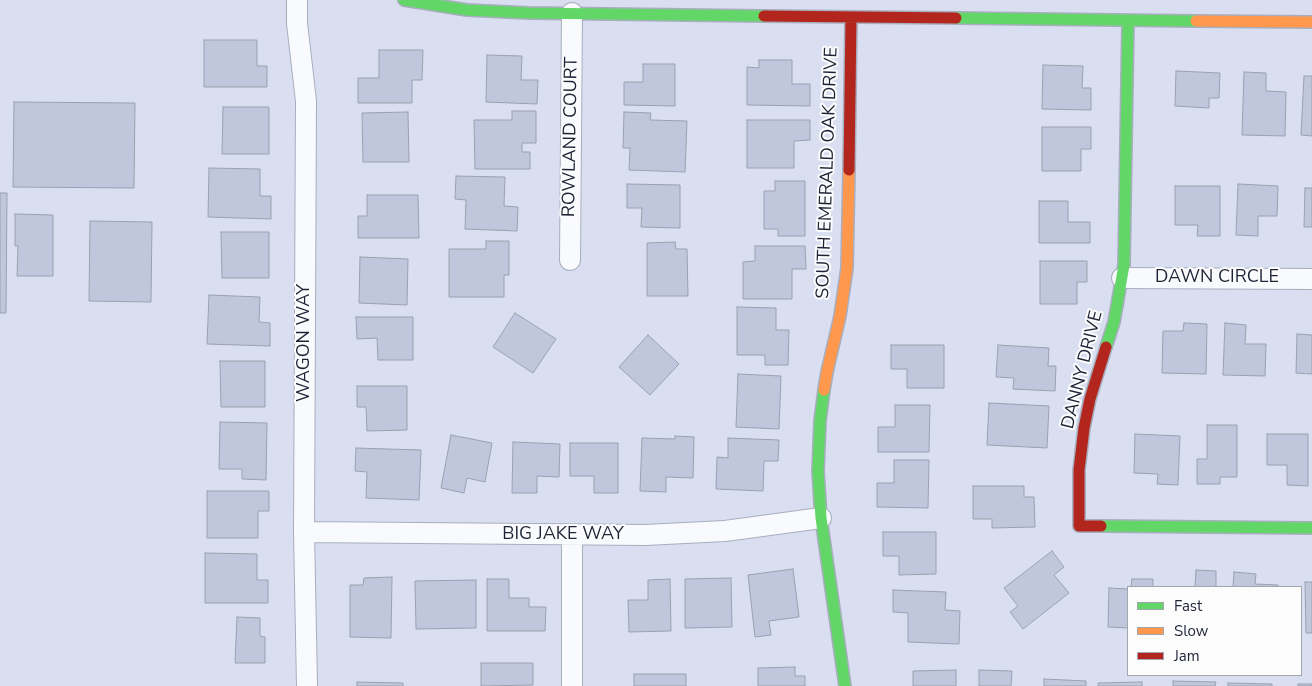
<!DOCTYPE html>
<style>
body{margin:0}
#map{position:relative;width:1312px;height:686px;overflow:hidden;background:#d9dff0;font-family:"Nunito Sans",sans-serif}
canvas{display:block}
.legend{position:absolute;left:1127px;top:586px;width:175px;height:90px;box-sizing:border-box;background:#fcfcfc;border:1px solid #a3a6ae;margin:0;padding:6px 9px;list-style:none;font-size:15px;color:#1e2438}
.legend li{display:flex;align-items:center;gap:10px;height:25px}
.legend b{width:25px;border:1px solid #a3a6ae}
</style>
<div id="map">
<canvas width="1312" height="686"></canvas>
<ul class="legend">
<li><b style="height:6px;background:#63d668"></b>Fast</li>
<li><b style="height:6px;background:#ff974d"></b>Slow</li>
<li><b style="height:6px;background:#b3261e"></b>Jam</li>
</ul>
</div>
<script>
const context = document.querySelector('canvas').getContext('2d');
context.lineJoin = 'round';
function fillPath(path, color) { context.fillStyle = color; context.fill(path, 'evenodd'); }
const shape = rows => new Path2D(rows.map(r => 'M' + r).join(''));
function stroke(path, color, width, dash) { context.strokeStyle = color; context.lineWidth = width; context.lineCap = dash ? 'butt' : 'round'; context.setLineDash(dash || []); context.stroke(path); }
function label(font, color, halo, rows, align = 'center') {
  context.font = font + ' "Nunito Sans",sans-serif'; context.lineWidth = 4; context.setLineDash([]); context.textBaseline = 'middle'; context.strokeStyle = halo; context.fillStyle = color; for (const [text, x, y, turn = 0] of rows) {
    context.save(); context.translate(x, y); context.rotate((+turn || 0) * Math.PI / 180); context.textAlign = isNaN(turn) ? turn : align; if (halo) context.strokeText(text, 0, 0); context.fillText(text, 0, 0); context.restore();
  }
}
const building = shape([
 [204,40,257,40,257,66,267,66,267,87,204,87,204,40],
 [379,50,423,50,422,80,412,80,412,103,358,103,358,78,379,78,379,50],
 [487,55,522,56,521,80,538,80,537,104,486,102,487,55],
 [759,60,792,60,792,84,810,84,810,106,747,105,747,67,759,68,759,60],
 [643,64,675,64,675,106,624,105,624,82,643,82,643,64],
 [1043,65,1083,66,1082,88,1091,88,1091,110,1042,109,1043,65],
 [1176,71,1220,73,1219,98,1209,98,1209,108,1175,106,1176,71],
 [1244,72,1266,73,1266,91,1286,92,1285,136,1242,135,1244,72],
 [1304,76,1312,76,1312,136,1301,135,1304,76],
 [14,102,135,103,134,188,13,187,14,102],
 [223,107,269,107,269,154,222,154,223,107],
 [512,111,536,111,536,143,522,143,522,152,530,152,530,169,475,169,474,120,512,120,512,111],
 [408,112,409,162,363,162,362,113,408,112],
 [624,112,651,113,650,120,687,121,685,172,629,170,630,148,623,148,624,112],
 [747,120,810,120,810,140,794,141,794,168,747,168,747,120],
 [1042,127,1091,127,1091,149,1081,149,1081,171,1042,171,1042,127],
 [209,168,260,169,260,196,271,196,271,219,208,217,209,168],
 [456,176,505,177,504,206,518,207,517,231,465,229,466,200,455,199,456,176],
 [775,181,805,181,805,236,778,236,778,229,764,229,764,191,775,191,775,181],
 [627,184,680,185,680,228,641,227,642,208,627,208,627,184],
 [1238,184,1278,186,1277,216,1258,216,1258,236,1236,235,1238,184],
 [1175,186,1220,186,1220,236,1197,236,1198,225,1175,225,1175,186],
 [1305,188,1312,188,1312,227,1304,227,1305,188],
 [0,193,7,193,6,313,0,313,0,193],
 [367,195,418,195,419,238,358,238,358,216,367,216,367,195],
 [1039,201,1068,201,1068,222,1090,222,1090,243,1039,243,1039,201],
 [15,214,53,215,53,276,17,276,18,246,15,246,15,214],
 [90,221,152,222,151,302,89,301,90,221],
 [221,232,269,232,269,278,222,278,221,232],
 [486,241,509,241,509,275,504,275,504,297,449,297,449,249,486,249,486,241],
 [675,242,676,249,687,249,688,296,647,296,647,243,675,242],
 [755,246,805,246,806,269,792,269,792,299,743,299,743,262,755,261,755,246],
 [360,257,408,259,407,305,359,303,360,257],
 [1040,261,1087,261,1087,282,1077,282,1077,304,1040,304,1040,261],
 [209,295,260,297,259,322,270,323,270,346,207,344,209,295],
 [737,307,776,308,776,330,789,330,788,365,765,365,765,355,737,355,737,307],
 [515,313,556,339,533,373,493,347,515,313],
 [356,317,413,317,413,360,378,360,377,338,357,339,356,317],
 [1184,323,1207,324,1206,374,1162,373,1163,331,1183,331,1184,323],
 [1225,323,1246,325,1245,344,1266,344,1265,376,1223,375,1225,323],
 [1297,334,1312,335,1312,374,1296,373,1297,334],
 [648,335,679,364,650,395,619,367,648,335],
 [891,345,944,345,944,388,907,388,907,369,891,369,891,345],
 [998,345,1049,348,1048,366,1056,366,1055,391,1013,389,1014,378,996,377,998,345],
 [220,361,265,361,265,407,221,407,220,361],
 [738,374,781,376,779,429,736,427,738,374],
 [357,386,407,386,407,430,367,431,366,407,357,407,357,386],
 [989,403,1049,406,1047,448,987,445,989,403],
 [895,405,930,405,929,452,878,452,878,427,895,427,895,405],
 [220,422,267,423,266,480,242,479,242,469,219,469,220,422],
 [1207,425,1237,425,1237,477,1220,477,1220,484,1197,484,1197,459,1207,459,1207,425],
 [1135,434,1180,436,1178,485,1157,484,1158,474,1134,473,1135,434],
 [1267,434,1308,434,1308,486,1287,485,1287,465,1267,465,1267,434],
 [451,435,492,443,485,482,467,478,464,493,441,488,451,435],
 [675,436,694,437,693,478,666,477,666,492,640,491,642,438,675,439,675,436],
 [728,438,779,440,778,461,764,461,763,491,716,489,717,457,728,458,728,438],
 [513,442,560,444,559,477,537,476,537,493,512,493,513,442],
 [570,443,618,443,618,493,594,493,594,476,570,476,570,443],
 [356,448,421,450,419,500,366,498,367,472,355,471,356,448],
 [894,460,929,460,928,508,877,507,877,483,894,483,894,460],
 [973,486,1024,486,1024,497,1034,497,1035,527,992,528,992,519,973,519,973,486],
 [207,491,269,491,269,511,258,511,258,538,207,538,207,491],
 [883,532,936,532,936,574,899,575,899,556,883,556,883,532],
 [1052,551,1064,567,1054,575,1069,593,1023,629,1010,612,1018,606,1004,588,1052,551],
 [205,553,257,554,257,580,268,580,268,603,205,603,205,553],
 [793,569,799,617,769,621,771,635,755,637,748,575,793,569],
 [1196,570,1216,571,1216,587,1195,587,1196,570],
 [1234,572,1256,574,1255,584,1278,585,1278,587,1233,587,1234,572],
 [392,577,391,638,350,637,350,585,363,585,364,578,392,577],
 [731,578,732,627,685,628,685,579,731,578],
 [487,579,509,579,509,598,529,598,529,607,546,607,545,631,487,631,487,579],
 [670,579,671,631,629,632,628,600,648,600,648,580,670,579],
 [1132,579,1153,579,1153,587,1131,587,1132,579],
 [476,580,476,628,416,629,415,581,476,580],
 [1305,582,1312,582,1312,633,1306,633,1305,582],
 [1109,588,1128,589,1128,628,1108,627,1109,588],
 [893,590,946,592,945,610,960,611,959,644,908,642,908,613,893,612,893,590],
 [237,617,260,618,260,636,265,637,265,663,235,663,237,617],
 [481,663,533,663,533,685,481,686,481,663],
 [795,667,795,676,805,676,805,686,758,686,758,668,795,667],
 [956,670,956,686,913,686,913,671,956,670],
 [979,670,1012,671,1011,686,979,686,979,670],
 [634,674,686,674,686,686,634,686,634,674],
 [1044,679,1086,681,1086,686,1044,686,1044,679],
 [1173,681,1216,682,1215,686,1173,686,1173,681],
 [357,682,403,683,403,686,357,686,357,682],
 [1142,682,1142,686,1098,686,1098,683,1142,682],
 [1228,683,1272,684,1272,686,1228,686,1228,683],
 [1298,684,1312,684,1312,686,1298,686,1298,684]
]);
fillPath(building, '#c0c7dc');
stroke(building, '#9ba0b0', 1);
const street = shape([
 [297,0,297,23,306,101,304,532,307,686],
 [570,260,572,13],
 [1122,278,1312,279],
 [304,532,645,535,725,531,821,518],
 [572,535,572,686]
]);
const fast = shape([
 [404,0,467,10,529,13,764,16],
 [956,18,1196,21],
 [1106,347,1114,322,1124,265,1128,20],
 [824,390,820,421,818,471,821,518,845,686],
 [1101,526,1312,528]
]);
const slow = shape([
 [1196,21,1312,22],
 [824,390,827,372,840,316,847,268,849,170]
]);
const jam = shape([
 [764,16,956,18],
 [849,170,851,17],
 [1101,526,1079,526,1079,470,1084,428,1090,399,1106,347]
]);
stroke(street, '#a8aebe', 22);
stroke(fast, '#a8aebe', 14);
stroke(slow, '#a8aebe', 14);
stroke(jam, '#a8aebe', 14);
stroke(street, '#f9fafd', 20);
stroke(fast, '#63d668', 11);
stroke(slow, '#ff974d', 11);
stroke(jam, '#b3261e', 11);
label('18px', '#1e2438', '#fcfcfc', [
 ["ROWLAND COURT",571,137,-89],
 ["SOUTH EMERALD OAK DRIVE",828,173,-88],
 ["DAWN CIRCLE",1217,278],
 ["WAGON WAY",305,343,-90],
 ["DANNY DRIVE",1083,370,-76],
 ["BIG JAKE WAY",563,535]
]);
</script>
